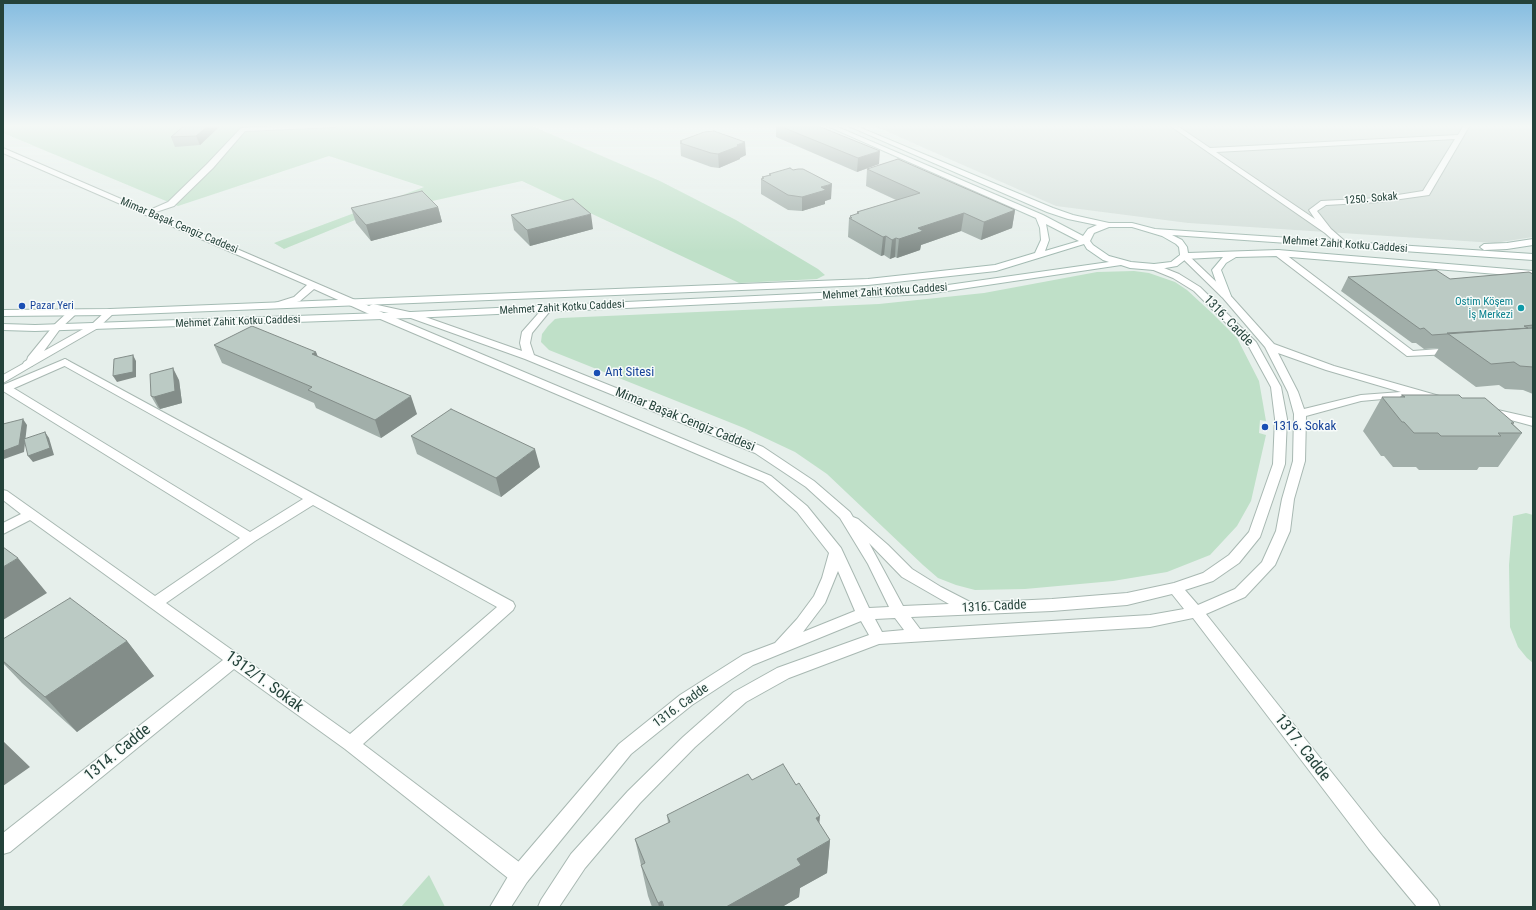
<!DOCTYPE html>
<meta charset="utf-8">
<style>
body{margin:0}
#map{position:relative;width:1536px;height:910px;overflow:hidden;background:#e6efeb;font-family:"Roboto Condensed",sans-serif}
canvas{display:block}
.frame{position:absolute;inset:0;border:4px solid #24423a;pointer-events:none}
</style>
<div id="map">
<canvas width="1536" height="910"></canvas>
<div class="frame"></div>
</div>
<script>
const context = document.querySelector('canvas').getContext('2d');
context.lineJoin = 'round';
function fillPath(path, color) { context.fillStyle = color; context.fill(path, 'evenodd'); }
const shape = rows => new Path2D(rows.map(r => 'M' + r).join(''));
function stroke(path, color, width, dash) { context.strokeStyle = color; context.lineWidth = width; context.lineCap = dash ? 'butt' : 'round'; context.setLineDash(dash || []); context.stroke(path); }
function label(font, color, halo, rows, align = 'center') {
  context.font = font + ' "Roboto Condensed",sans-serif'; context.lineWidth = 3; context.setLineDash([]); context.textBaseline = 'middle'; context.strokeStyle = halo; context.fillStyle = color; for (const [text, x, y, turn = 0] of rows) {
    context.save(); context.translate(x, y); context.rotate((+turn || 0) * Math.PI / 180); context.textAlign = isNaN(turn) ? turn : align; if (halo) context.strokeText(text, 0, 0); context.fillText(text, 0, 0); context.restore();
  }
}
fillPath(shape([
 [872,125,1533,125,1533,237,1495,243,1188,223,1056,206]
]), '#d4dfda');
fillPath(shape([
 [3,125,530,125,660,181,736,220,818,269,825,275,817,279,739,283,522,181,365,216,284,249,274,243,424,187,329,156,178,206,3,133],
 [1134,271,1149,273,1175,282,1187,290,1213,314,1237,338,1259,381,1266,421,1260,420,1259,433,1266,435,1251,501,1237,526,1210,555,1167,572,1113,581,1025,589,975,590,956,585,938,578,923,565,827,474,795,452,744,428,549,350,541,342,542,334,548,326,555,319,561,318,879,304,984,293,1097,272],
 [1526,513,1533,515,1533,663,1527,658,1518,647,1510,627,1509,565,1513,516],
 [429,875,445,907,401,907]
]), '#bfe0c8');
const pedestrian = shape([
 [297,125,337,125,334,127,245,131,213,168,174,206,147,215,143,213,168,202,207,164,241,128,297,125]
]);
const minor = shape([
 [1169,125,1176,125,1210,148,1458,135,1464,125,1470,125,1429,195,1379,202,1326,205,1317,211,1331,229,1347,243,1348,245,1344,248,1341,247,1325,233,1169,125],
 [1455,139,1423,191,1379,198,1321,201,1309,210,1315,219,1216,152,1455,139],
 [65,359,513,602,515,606,513,610,363,744,527,868,530,875,527,882,520,885,513,882,345,749,234,669,10,852,3,854,3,833,223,660,30,520,3,534,3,523,21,514,3,500,3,490,7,491,155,596,240,538,3,391,3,385,10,386,250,532,303,499,61,364,60,362,65,359],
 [313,505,497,607,350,734,166,603,255,541,313,505],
 [28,361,33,364,32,366,3,383,3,375,28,361]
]);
const tertiary = shape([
 [3,148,369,306,373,304,414,313,522,351,520,343,522,332,544,307,550,307,552,309,550,311,532,333,530,343,534,355,763,447,814,481,850,512,853,517,858,519,888,545,912,569,941,587,972,603,1052,599,1127,593,1174,583,1203,573,1229,555,1249,532,1273,464,1275,419,1271,387,1248,345,1194,291,1173,278,1151,269,1150,267,1154,264,1179,274,1200,287,1256,342,1281,387,1287,419,1285,464,1260,537,1239,563,1213,581,1185,590,1198,605,1235,589,1262,562,1276,531,1282,499,1293,461,1294,414,1288,392,1265,347,1223,298,1180,256,1181,254,1187,254,1229,294,1274,344,1334,366,1443,397,1445,399,1439,402,1415,396,1361,401,1306,416,1305,461,1294,499,1290,531,1275,565,1245,597,1206,614,1383,837,1437,900,1440,907,1417,907,1369,849,1193,618,1150,627,879,644,789,678,746,702,695,747,640,803,585,868,559,907,538,907,541,900,571,854,628,791,683,737,734,692,777,668,869,635,861,621,753,665,692,705,631,754,527,882,511,907,490,907,513,868,619,744,680,695,743,655,775,643,797,619,814,596,822,578,829,553,797,512,763,482,378,318,314,289,300,301,278,308,275,307,273,305,275,303,294,297,307,285,3,153,3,148],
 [379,311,408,317,525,359,755,453,806,487,840,518,868,564,889,607,869,608,841,548,807,506,771,476,379,311],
 [1278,353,1326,370,1401,392,1361,395,1304,409,1298,392,1278,353],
 [869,543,902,577,949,604,903,606,869,543],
 [838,571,855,611,803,632,825,603,838,571],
 [1172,594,1184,609,1150,615,920,629,911,617,1052,611,1127,605,1172,594],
 [895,618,904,630,882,632,875,619,895,618],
 [1278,250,1281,251,1413,351,1452,348,1457,351,1452,354,1407,356,1275,255,1274,253,1275,251,1278,250],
 [73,309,76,310,78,312,76,314,60,329,44,351,92,324,107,310,110,309,115,312,98,328,32,366,24,366,23,364,24,362,27,360,28,357,54,325,70,310,73,309],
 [65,359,70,362,69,364,10,390,3,391,3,385,65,359],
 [1489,408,1533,418,1533,426,1485,413,1483,411,1485,409,1489,408]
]);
const secondary = shape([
 [825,125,833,125,1043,215,1083,236,1088,229,1097,225,1068,219,1047,212,846,125,854,125,1053,208,1073,215,1109,223,1132,223,1155,229,1533,254,1533,260,1172,235,1182,240,1187,247,1188,253,1278,250,1533,271,1533,277,1278,256,1236,257,1226,263,1221,270,1231,296,1226,299,1221,296,1212,270,1223,257,1186,259,1177,266,1154,270,1130,268,1121,265,927,294,411,318,35,331,3,330,3,324,35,325,411,312,927,288,1109,262,1103,260,1087,249,1084,244,996,271,868,285,110,315,3,316,3,310,110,309,868,279,995,265,1035,253,1041,240,1040,228,1036,218,825,125],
 [1046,224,1079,241,1045,251,1049,240,1046,224],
 [1109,227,1132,227,1162,236,1176,244,1179,247,1180,255,1171,262,1154,264,1131,262,1109,256,1093,245,1090,241,1094,233,1109,227],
 [1533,239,1533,245,1507,249,1484,250,1480,247,1484,244,1507,243,1533,239]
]);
stroke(pedestrian, '#a8b8b2', 2);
stroke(minor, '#a8b8b2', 2);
stroke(tertiary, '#a8b8b2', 2);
stroke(secondary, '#a4bbb3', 2);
fillPath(pedestrian, '#fff');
fillPath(minor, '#fff');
fillPath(tertiary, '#fff');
fillPath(secondary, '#fff');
fillPath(shape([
 [185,125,219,125,220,126,200,145,175,147,171,137],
 [776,125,816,125,879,164,857,172,776,137],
 [680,141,746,155,740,158,740,159,719,168,711,167,681,156],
 [867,169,1015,210,1012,228,981,240,961,231,921,245,920,250,897,258,895,257,890,259,884,255,881,256,848,237,849,218,850,218,850,216,857,214,857,212,896,200,866,186],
 [769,174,831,199,825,201,825,204,802,211,788,210,761,194,761,179,762,179,762,177,769,175],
 [438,207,442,222,371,241,356,223,351,208],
 [511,215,593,229,530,246,514,230],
 [1533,274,1533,394,1523,390,1505,389,1499,385,1476,387,1434,356,1439,348,1424,349,1416,343,1412,343,1341,291,1348,277,1450,279],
 [214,345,316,352,317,356,417,414,381,438,316,408,314,403,222,363],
 [179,380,182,403,160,409,158,408,151,396],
 [1402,395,1462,398,1514,423,1513,424,1522,433,1498,467,1479,467,1477,470,1419,470,1416,467,1393,467,1384,456,1381,456,1363,431,1382,397,1400,397],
 [411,436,540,467,501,497,417,454],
 [3,639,127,641,154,676,77,732,22,683,3,663],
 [752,780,819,823,830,840,827,873,800,888,799,897,782,907,652,907,648,896,635,839,668,823,667,815]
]), '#a1aea9');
fillPath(shape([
 [209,125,219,125,220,126,200,145,196,136],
 [745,142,746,155,740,158,740,159,719,168,718,154,737,145],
 [880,151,879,164,857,172,858,158],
 [832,184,831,199,825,201,825,204,802,211,802,197,821,187],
 [438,207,442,222,371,241,366,225],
 [1015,210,1012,228,981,240,984,222],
 [964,213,961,231,921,245,920,250,897,258,899,239,918,228],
 [591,214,593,229,530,246,527,230],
 [886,236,884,255,881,256,883,237],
 [896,238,895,257,890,259,892,240],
 [316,352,323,369,312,354],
 [133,355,136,361,136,377,117,382,113,376],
 [173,368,179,380,182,403,160,409,154,397],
 [411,396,417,414,381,438,375,420],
 [23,419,27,425,24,452,4,459,3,451],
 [45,432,49,438,54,455,33,462,28,456],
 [535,449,540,467,501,497,496,478],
 [18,558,47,593,3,620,3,567],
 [127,641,154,676,77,732,45,697],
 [3,741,30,767,3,786],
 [820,816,817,848,830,840,827,873,800,888,799,897,782,907,726,907,797,859,816,818],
 [662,901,663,907,659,907,658,903]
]), '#838d89');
const building = shape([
 [185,125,209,125,196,136,171,137,185,125],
 [777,125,816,125,880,151,858,158,777,125],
 [714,131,745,142,737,145,739,146,718,154,711,153,680,143,682,142,680,141,704,132,714,131],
 [898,159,1015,210,984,222,964,213,918,228,923,231,899,239,896,238,892,240,886,236,883,237,849,218,852,218,850,216,859,213,857,212,920,193,867,169,898,159],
 [790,168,793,170,798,169,803,169,832,184,821,187,826,190,802,197,788,195,761,179,764,178,762,177,771,175,769,174,790,168],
 [422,191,438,207,366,225,351,208,422,191],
 [573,199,591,214,527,230,511,215,573,199],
 [1436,270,1450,279,1529,272,1533,274,1533,325,1524,326,1528,328,1432,335,1424,328,1420,329,1348,277,1436,270],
 [252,326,316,352,312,354,411,396,375,420,308,390,312,387,214,345,252,326],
 [1533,328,1533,367,1520,366,1514,362,1491,364,1447,333,1533,328],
 [133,355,133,372,113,376,114,359,133,355],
 [173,368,175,391,154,397,151,396,150,374,173,368],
 [1402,395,1459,395,1462,398,1485,398,1514,423,1511,423,1522,433,1498,433,1501,436,1441,436,1438,433,1414,433,1404,422,1402,422,1382,397,1405,397,1402,395],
 [451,409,535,449,496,478,411,436,451,409],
 [23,419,19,445,3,451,3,424,23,419],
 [45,432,50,448,28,456,24,439,45,432],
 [3,547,18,558,3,567,3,547],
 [70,598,127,641,45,697,3,661,3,639,70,598],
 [783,764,796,785,799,783,820,816,816,818,830,840,797,859,801,865,726,907,664,907,662,901,658,903,641,865,645,863,635,839,670,822,667,815,748,774,752,780,783,764]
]);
fillPath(building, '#bbcac4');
stroke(building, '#838d89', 1);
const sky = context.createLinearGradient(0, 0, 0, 252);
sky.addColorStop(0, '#84bce0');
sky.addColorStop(0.5, '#f4f8f6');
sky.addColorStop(1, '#f4f8f600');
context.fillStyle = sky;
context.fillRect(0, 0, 1536, 252);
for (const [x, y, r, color] of [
 [22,306,4,"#1a4fb4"],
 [1521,308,4,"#0f9aa8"],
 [597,373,4,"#1a4fb4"],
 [1265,427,4,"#1a4fb4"]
]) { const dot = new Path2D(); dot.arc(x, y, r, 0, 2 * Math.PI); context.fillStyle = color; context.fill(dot); stroke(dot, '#f7fbf9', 1.5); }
label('11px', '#24423a', '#f7fbf9', [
 ["1250. Sokak",1371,199,-5],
 ["Mimar Başak Cengiz Caddesi",179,226,23],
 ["Mehmet Zahit Kotku Caddesi",1345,245,4],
 ["Mehmet Zahit Kotku Caddesi",885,292,-4],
 ["Mehmet Zahit Kotku Caddesi",562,308,-3],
 ["Mehmet Zahit Kotku Caddesi",238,322,-2]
]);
label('11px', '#0d838f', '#f7fbf9', [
 ["Ostim Köşem",1513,302],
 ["İş Merkezi",1513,315]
], 'right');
label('11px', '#164399', '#f7fbf9', [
 ["Pazar Yeri",30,306]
], 'left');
label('13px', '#24423a', '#f7fbf9', [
 ["1316. Cadde",1228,321,46],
 ["Mimar Başak Cengiz Caddesi",685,420,22],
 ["1316. Cadde",994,607,-3],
 ["1316. Cadde",681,706,-36]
]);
label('13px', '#164399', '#f7fbf9', [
 ["Ant Sitesi",605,373],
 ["1316. Sokak",1273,427]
], 'left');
label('16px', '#24423a', '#f7fbf9', [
 ["1312/1. Sokak",264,682,36],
 ["1317. Cadde",1302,748,52],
 ["1314. Cadde",118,753,-39]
]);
</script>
